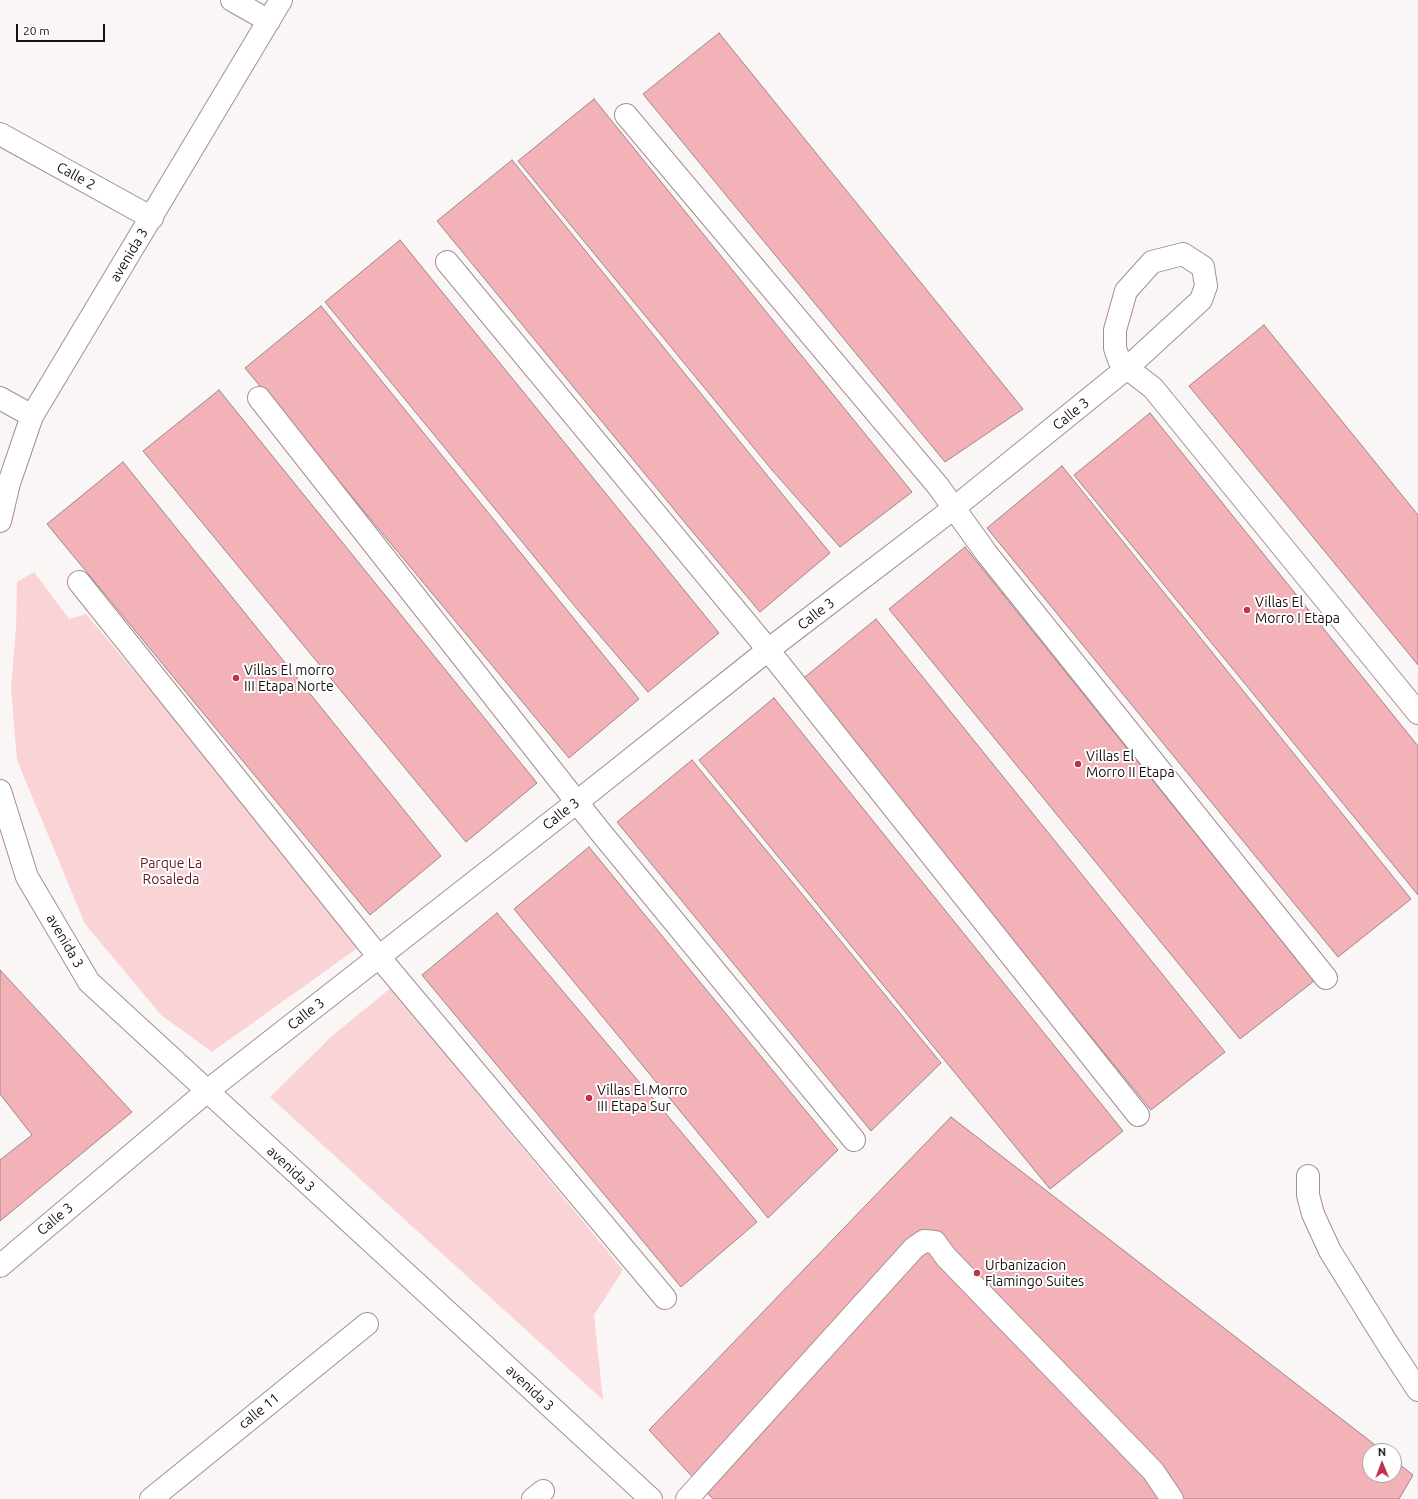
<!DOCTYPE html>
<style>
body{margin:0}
#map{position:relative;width:1418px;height:1499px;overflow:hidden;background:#fbf6f6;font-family:Ubuntu,sans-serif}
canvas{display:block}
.north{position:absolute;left:1362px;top:1443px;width:40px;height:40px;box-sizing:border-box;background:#fff;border:1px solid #a3a0a0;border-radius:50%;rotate:359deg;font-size:11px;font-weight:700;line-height:16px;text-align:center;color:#1a1112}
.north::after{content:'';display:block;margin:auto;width:14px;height:18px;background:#c0304f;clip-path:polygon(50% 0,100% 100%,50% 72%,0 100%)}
.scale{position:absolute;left:16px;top:24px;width:89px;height:18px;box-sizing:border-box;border:2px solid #1a1112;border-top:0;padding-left:5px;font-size:12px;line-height:14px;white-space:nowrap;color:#1a1112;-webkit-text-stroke:3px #fff;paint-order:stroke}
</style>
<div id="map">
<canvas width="1418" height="1499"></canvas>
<div class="north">N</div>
<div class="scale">20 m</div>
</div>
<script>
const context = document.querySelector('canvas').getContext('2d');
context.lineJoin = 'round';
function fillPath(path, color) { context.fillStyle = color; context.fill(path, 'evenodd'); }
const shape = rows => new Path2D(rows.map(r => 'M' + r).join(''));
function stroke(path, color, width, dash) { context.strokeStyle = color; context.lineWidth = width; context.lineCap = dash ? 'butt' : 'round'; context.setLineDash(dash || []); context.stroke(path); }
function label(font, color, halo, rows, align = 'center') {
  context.font = font + ' Ubuntu,sans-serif'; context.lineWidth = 4; context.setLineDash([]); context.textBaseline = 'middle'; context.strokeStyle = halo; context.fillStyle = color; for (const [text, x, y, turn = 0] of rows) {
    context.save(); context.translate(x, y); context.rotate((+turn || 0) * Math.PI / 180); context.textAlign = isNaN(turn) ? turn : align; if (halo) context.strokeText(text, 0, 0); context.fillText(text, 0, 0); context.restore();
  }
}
fillPath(shape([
 [34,572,69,619,86,614,232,787,359,947,212,1052,161,1015,85,924,17,760,11,688,16,629,17,582],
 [391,988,623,1270,594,1315,603,1400,270,1097,333,1035]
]), '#f9d3d6');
const building = shape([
 [719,33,1023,409,945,462,643,94,719,33],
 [594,99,912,492,840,547,772,470,518,161,594,99],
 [512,160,830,553,760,612,691,530,437,221,512,160],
 [400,240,719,633,648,692,578,610,325,302,400,240],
 [321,306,639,699,569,758,245,368,321,306],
 [1264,325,1418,515,1418,665,1189,386,1264,325],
 [219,390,537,783,466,842,143,451,219,390],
 [1150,413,1418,746,1418,895,1074,475,1150,413],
 [123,462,441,856,370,915,47,524,123,462],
 [1062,466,1411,899,1338,957,987,528,1062,466],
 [965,547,1314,981,1240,1039,889,609,965,547],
 [876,619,1225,1052,1151,1110,800,681,876,619],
 [774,698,1123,1131,1050,1189,699,760,774,698],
 [692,760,941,1063,871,1131,617,822,692,760],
 [589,847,838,1150,768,1218,514,909,589,847],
 [497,913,757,1222,681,1287,422,975,497,913],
 [0,970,132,1112,0,1221,0,1160,32,1135,0,1094,0,970],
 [951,1117,1383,1451,1370,1451,1370,1475,1394,1475,1394,1460,1413,1475,1399,1499,713,1499,649,1430,951,1117]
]);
fillPath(building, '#f3b2b7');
stroke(building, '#9d8587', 1);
const street = shape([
 [232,0,269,21],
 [626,115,938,486,987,554,1326,978],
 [0,134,152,218],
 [447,262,761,641,1138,1115],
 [0,398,32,416],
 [259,398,598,829,854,1140],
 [0,521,9,483,32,416,281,0],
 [79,582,379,957,665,1298],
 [0,791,27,877,89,982,651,1499],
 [1308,1176,1308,1195,1313,1214,1330,1251,1389,1346,1418,1390],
 [0,1266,206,1092,577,802,768,650,954,508,1127,368,1201,300,1206,286,1203,267,1183,254,1152,262,1126,291,1115,330,1115,348,1119,360,1127,368,1153,388,1418,713],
 [151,1499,367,1324],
 [533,1499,543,1491],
 [687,1499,914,1248,924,1241,935,1242,946,1257,1153,1471,1172,1499]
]);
stroke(street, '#a58d8f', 24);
stroke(street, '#fff', 22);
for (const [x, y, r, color] of [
 [1247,610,4,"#c0304f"],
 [236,678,4,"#c0304f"],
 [1078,764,4,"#c0304f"],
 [589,1098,4,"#c0304f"],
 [977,1273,4,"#c0304f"]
]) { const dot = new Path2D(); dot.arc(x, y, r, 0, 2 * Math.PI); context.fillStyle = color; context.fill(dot); stroke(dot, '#fff', 1.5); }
label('14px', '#1a1112', '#fff', [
 ["Calle 2",76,176,29],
 ["avenida 3",129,255,-59],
 ["Calle 3",1071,414,-39],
 ["Calle 3",816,614,-38],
 ["Calle 3",561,814,-38],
 ["avenida 3",65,941,60],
 ["Calle 3",306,1014,-38],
 ["avenida 3",291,1169,43],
 ["Calle 3",55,1219,-40],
 ["avenida 3",530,1388,43],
 ["calle 11",259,1411,-39]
]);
label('14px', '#1a1112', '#fff', [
 ["Villas El",1255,602],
 ["Morro I Etapa",1255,618],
 ["Villas El morro",244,670],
 ["III Etapa Norte",244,686],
 ["Villas El",1086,756],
 ["Morro II Etapa",1086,772],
 ["Villas El Morro",597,1090],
 ["III Etapa Sur",597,1106],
 ["Urbanizacion",985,1265],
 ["Flamingo Suites",985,1281]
], 'left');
label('14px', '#621827', '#fff', [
 ["Parque La",171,863],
 ["Rosaleda",171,879]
]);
</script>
